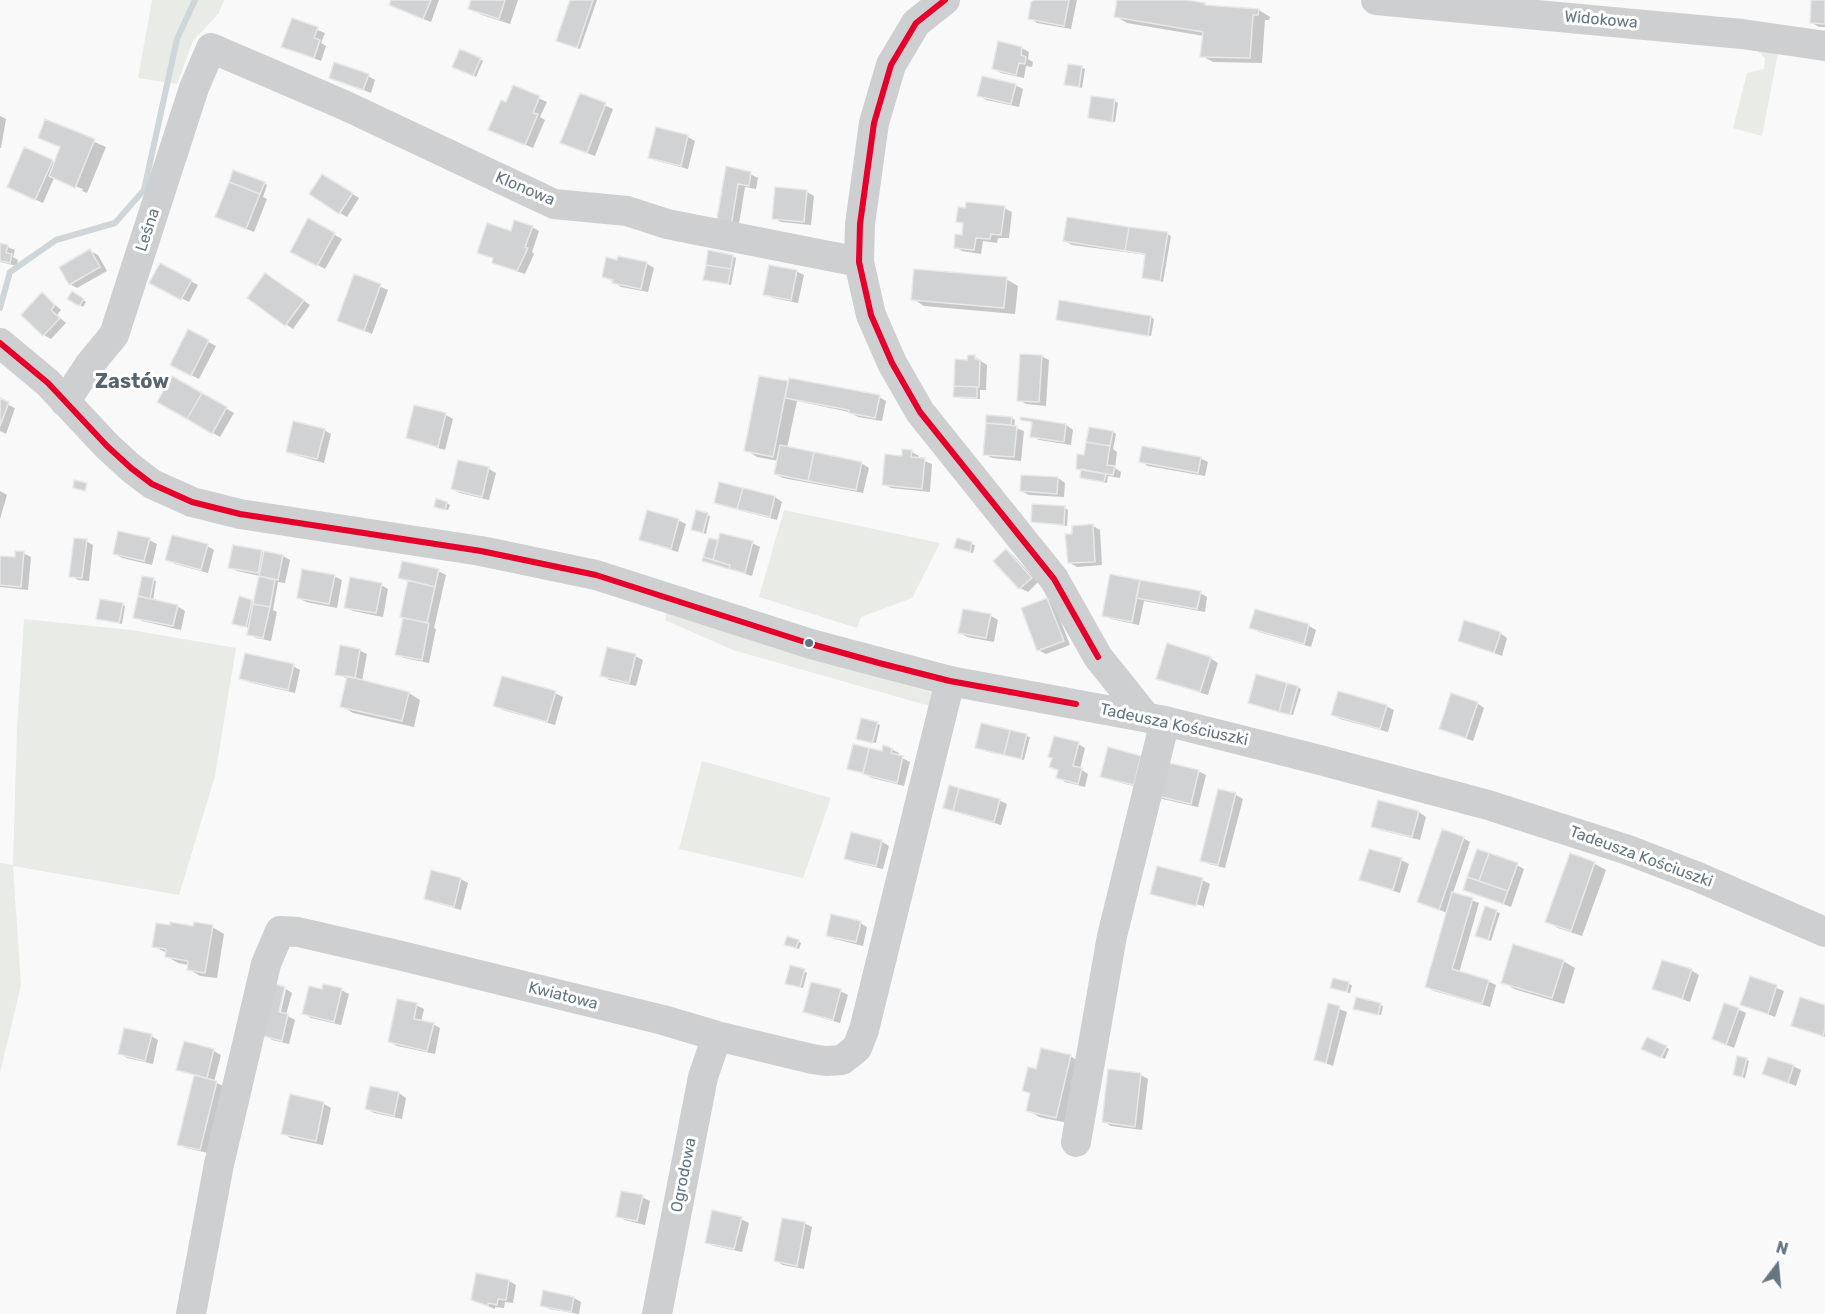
<!DOCTYPE html>
<meta charset="utf-8">
<style>
body{margin:0}
#map{position:relative;width:1825px;height:1314px;overflow:hidden;background:#f9f9f9;font-family:Rubik,sans-serif}
canvas{display:block}
.north{position:absolute;left:1747px;top:1236px;width:60px;height:60px;-webkit-text-stroke:4px #fff;paint-order:stroke;rotate:16deg;font-size:16px;font-weight:700;line-height:24px;text-align:center;color:#657683}
.north::after{content:'';display:block;margin:auto;width:21px;height:27px;background:#657683;clip-path:polygon(50% 0,100% 100%,50% 72%,0 100%)}
</style>
<div id="map">
<canvas width="1825" height="1314"></canvas>
<div class="north">N</div>
</div>
<script>
const context = document.querySelector('canvas').getContext('2d');
context.lineJoin = 'round';
function fillPath(path, color) { context.fillStyle = color; context.fill(path, 'evenodd'); }
const shape = rows => new Path2D(rows.map(r => 'M' + r).join(''));
function stroke(path, color, width, dash) { context.strokeStyle = color; context.lineWidth = width; context.lineCap = dash ? 'butt' : 'round'; context.setLineDash(dash || []); context.stroke(path); }
function label(font, color, halo, rows, align = 'center') {
  context.font = font + ' Rubik,sans-serif'; context.lineWidth = 6; context.setLineDash([]); context.textBaseline = 'middle'; context.strokeStyle = halo; context.fillStyle = color; for (const [text, x, y, turn = 0] of rows) {
    context.save(); context.translate(x, y); context.rotate((+turn || 0) * Math.PI / 180); context.textAlign = isNaN(turn) ? turn : align; if (halo) context.strokeText(text, 0, 0); context.fillText(text, 0, 0); context.restore();
  }
}
fillPath(shape([
 [152,0,224,0,219,13,193,41,177,84,138,78],
 [1758,51,1778,53,1762,136,1733,128,1747,73,1764,69,1765,58],
 [784,510,940,543,912,598,861,617,857,628,759,597],
 [667,612,743,637,933,693,933,707,733,650,665,620],
 [24,619,131,630,236,648,215,776,179,895,13,866,21,985,0,1073,0,863,13,865,17,728],
 [702,761,831,798,803,878,679,849]
]), '#e8ebe6');
fillPath(shape([
 [393,0,439,0,431,22,398,9],
 [473,0,518,0,510,24,482,15,470,8],
 [572,0,597,0,580,49,561,42],
 [1034,0,1077,0,1071,29,1037,23,1030,18],
 [1118,0,1178,0,1208,7,1259,10,1270,17,1269,20,1265,20,1262,63,1213,62,1202,56,1204,36,1127,23,1115,16],
 [1813,0,1825,0,1825,27,1819,27,1812,23],
 [292,20,325,33,321,43,326,46,321,61,283,46],
 [999,43,1022,48,1029,52,1028,59,1033,62,1032,67,1026,66,1024,78,1001,73,993,68],
 [480,59,483,61,476,77,457,68],
 [1082,68,1085,69,1082,88,1066,84],
 [368,76,375,80,371,93,331,77],
 [1015,85,1023,89,1019,107,986,100,979,95],
 [514,87,547,102,540,117,545,120,533,148,498,133],
 [580,95,613,109,595,156,570,147],
 [1115,101,1118,103,1115,122,1090,118],
 [0,116,6,119,1,148,0,148],
 [46,121,106,147,87,193,82,191,83,189,54,178,43,203,16,191,52,161,55,163,62,148,39,137],
 [657,129,688,137,695,141,688,169,657,161,650,157],
 [727,168,750,174,758,178,756,189,745,187,738,230,725,228],
 [330,180,359,198,347,217,340,213],
 [264,183,267,185,263,197,267,199,254,232,217,217],
 [807,192,814,196,811,225,781,222,774,218],
 [1004,208,1012,212,1009,238,998,238,997,243,983,241,981,254,962,251,955,247,963,236,965,225,958,221],
 [308,220,342,239,325,269,292,251],
 [532,227,539,231,532,252,534,254,525,274,501,266,494,262,495,259,479,252,512,233],
 [1167,234,1171,236,1163,282,1143,277,1147,255,1072,245,1065,241],
 [0,244,15,250,13,257,18,260,17,266,0,262],
 [90,251,98,255,107,271,77,288,70,284],
 [733,256,736,258,731,285,705,279],
 [618,262,646,263,654,268,648,292,621,287,604,276],
 [161,265,198,285,189,302,151,282],
 [796,271,804,275,798,303,773,298,765,294],
 [355,276,388,290,372,334,339,320],
 [273,279,310,305,293,329,286,324],
 [1006,279,1018,286,1015,314,924,306,913,299],
 [72,293,86,302,83,307,69,298],
 [43,294,61,310,57,315,66,323,51,339,44,335],
 [1151,317,1154,319,1151,336,1058,319],
 [189,332,216,346,199,379,179,369],
 [1041,356,1049,360,1046,406,1026,404,1019,400],
 [975,357,987,365,986,390,980,390,980,399,958,398,955,396,956,361,969,361],
 [172,378,234,413,220,437,159,402],
 [788,383,879,397,886,401,882,421,858,417,849,412,797,401,787,448,861,463,869,468,863,493,783,478,776,474,779,461,757,457,746,450],
 [0,401,15,408,6,434,0,431],
 [415,407,446,415,453,419,445,450,415,441,407,437],
 [988,416,1012,418,1015,420,1014,427,1024,431,1021,461,992,458,984,454],
 [1020,418,1066,425,1073,430,1071,445,1039,440,1032,436,1034,424],
 [324,430,331,434,324,463,295,455,287,451],
 [1113,432,1116,434,1113,449,1117,452,1115,468,1121,472,1120,478,1108,476,1107,483,1085,479,1083,471,1077,468,1085,457],
 [912,452,919,456,919,459,932,464,930,492,891,488,883,484,903,457],
 [1200,458,1208,462,1205,476,1148,466,1140,461],
 [489,469,496,473,489,500,460,493,452,488],
 [1058,478,1065,483,1064,497,1029,495,1021,491],
 [0,491,7,495,0,519],
 [775,497,782,502,777,520,723,506,715,502],
 [447,503,450,505,448,510,439,508],
 [1065,508,1068,510,1067,526,1032,522],
 [707,515,710,516,706,534,692,529],
 [678,520,686,524,678,552,648,543,640,539],
 [1093,526,1100,530,1102,565,1077,567,1070,563,1074,535],
 [710,539,719,542,752,543,760,547,752,576,707,562],
 [149,540,157,544,152,565,122,558,115,554],
 [958,540,975,545,973,553,956,548],
 [86,541,93,545,89,581,78,580,71,576],
 [207,546,214,550,208,573,175,564,167,560],
 [1006,551,1013,555,1038,582,1028,592,1020,588,995,561],
 [261,552,283,556,290,560,285,583,278,582,273,610,277,612,271,641,256,638,249,634,250,628,237,625,251,601,255,603,260,576,237,571,230,567],
 [23,553,31,557,28,590,0,587,0,557,16,559],
 [438,571,446,575,434,628,436,629,429,663,404,658,397,654,409,582,400,578],
 [334,576,342,580,337,608,306,602,299,598],
 [1111,576,1200,593,1207,597,1205,612,1144,601,1139,625,1111,619,1103,615],
 [153,580,156,581,153,601,177,606,185,611,181,630,142,621,135,617],
 [381,585,388,589,383,617,353,611,346,607],
 [1047,600,1054,604,1070,645,1046,654,1038,650],
 [122,605,125,606,122,624,98,618],
 [1256,611,1309,626,1316,630,1311,647,1259,632,1251,628],
 [991,616,998,620,994,642,967,637,960,633],
 [1500,633,1507,638,1502,656,1459,640],
 [359,650,367,654,362,681,409,693,420,700,414,727,353,713,342,706,348,679,337,674],
 [635,656,643,660,636,686,609,680,602,675],
 [1210,658,1218,663,1208,695,1165,682,1158,678],
 [293,666,300,670,295,693,248,682,241,678],
 [1298,687,1301,689,1293,715,1257,706,1250,702],
 [555,693,563,697,555,725,503,710,495,706],
 [1477,703,1484,708,1473,741,1441,729],
 [1386,706,1394,710,1388,732,1340,719,1333,715],
 [877,723,880,725,876,743,861,740],
 [983,725,1030,737,1024,760,985,751,977,747],
 [1078,744,1085,748,1080,769,1088,774,1085,787,1065,782,1058,777,1059,771,1051,767],
 [854,746,883,753,891,749,899,753,898,756,910,762,904,786,872,778,863,773],
 [1109,749,1141,788,1110,780,1102,776],
 [1198,771,1206,775,1198,807,1162,799,1154,794],
 [1219,791,1236,795,1243,799,1225,868,1209,864,1201,860],
 [999,800,1007,804,1001,825,962,814,956,811],
 [1379,802,1419,812,1426,817,1420,840,1380,830,1372,826],
 [1463,838,1470,842,1453,893,1479,903,1459,973,1488,981,1496,985,1490,1007,1434,991,1426,986,1447,913,1419,901],
 [881,841,889,846,883,869,853,862,846,858],
 [1571,855,1595,864,1606,870,1582,936,1558,928,1547,921],
 [1401,860,1409,864,1400,893,1368,883,1361,879],
 [1517,865,1524,869,1511,907,1465,889,1473,881,1469,876],
 [433,872,461,879,468,883,461,910,433,902,426,898],
 [1202,880,1210,884,1203,909,1203,906,1158,894,1158,896,1152,893],
 [1486,908,1500,913,1491,941,1480,937],
 [860,923,867,927,863,946,835,939,828,935],
 [212,927,224,934,217,978,200,976,188,969,189,965,178,963,166,956,167,953,153,946,195,928],
 [798,941,801,943,799,949,789,946],
 [1563,961,1575,968,1564,1004,1514,989,1503,982],
 [1691,970,1699,975,1690,1002,1654,988],
 [804,971,807,973,803,988,790,985],
 [1751,978,1784,991,1775,1017,1742,1004],
 [1334,979,1352,985,1350,993,1335,989],
 [286,989,292,993,286,1015,295,1020,289,1044,272,1040,265,1035,276,1019,279,1020],
 [341,990,349,994,341,1025,311,1018,304,1013,323,991],
 [840,991,848,995,840,1023,812,1015,805,1011],
 [416,1005,424,1009,421,1022,433,1024,440,1028,435,1054,397,1046,390,1042],
 [1329,1005,1347,1012,1333,1066,1315,1059],
 [1380,1005,1383,1006,1381,1015,1358,1010],
 [1825,1006,1825,1037,1793,1025],
 [1738,1009,1746,1013,1734,1048,1713,1039],
 [151,1036,158,1040,153,1064,127,1058,120,1053],
 [185,1043,214,1051,221,1055,214,1082,224,1086,208,1153,186,1148,179,1144,195,1076,178,1069],
 [1666,1047,1669,1049,1665,1059,1646,1051],
 [1070,1056,1082,1063,1068,1123,1039,1117,1028,1110,1031,1095,1024,1090,1037,1071],
 [1746,1059,1749,1061,1745,1078,1738,1076],
 [1793,1066,1801,1070,1796,1086,1764,1073],
 [1109,1071,1141,1075,1148,1079,1142,1130,1111,1126,1103,1121],
 [371,1087,399,1093,406,1098,402,1119,374,1113,367,1109],
 [291,1096,324,1104,331,1108,323,1145,290,1138,283,1133],
 [642,1197,650,1201,645,1225,625,1220,618,1216],
 [741,1219,749,1223,742,1252,714,1246,707,1242],
 [804,1223,812,1227,804,1269,783,1265,776,1261],
 [509,1281,516,1285,513,1303,505,1302,504,1308,495,1307,495,1309,473,1300],
 [544,1292,574,1298,581,1302,579,1314,549,1309,542,1305]
]), '#0003');
stroke(shape([
 [0,308,10,272,56,240,115,223,144,190,177,39,195,0]
]), '#ced6d9', 6);
const building = shape([
 [391,0,431,0,423,19,389,5,391,0],
 [471,0,505,0,499,19,468,9,471,0],
 [570,0,593,0,577,48,556,41,570,0],
 [1034,0,1069,0,1064,26,1028,19,1031,2,1034,0],
 [1117,0,1186,0,1205,3,1205,5,1259,9,1258,15,1253,15,1250,58,1200,57,1203,32,1114,17,1117,0],
 [1811,0,1825,0,1825,24,1810,23,1811,0],
 [292,18,318,27,314,38,320,40,314,58,281,47,292,18],
 [998,41,1022,47,1021,55,1026,57,1025,64,1019,63,1016,75,992,69,998,41],
 [460,49,481,58,473,76,452,67,460,49],
 [334,62,369,74,363,90,329,78,334,62],
 [1068,64,1082,66,1079,87,1064,85,1068,64],
 [982,76,1016,84,1011,104,977,96,982,76],
 [513,85,540,96,533,113,538,114,525,145,488,130,501,100,506,102,513,85],
 [580,93,606,103,587,153,560,143,580,93],
 [1091,96,1115,99,1112,122,1088,118,1091,96],
 [45,119,95,139,75,188,49,176,60,147,38,138,45,119],
 [656,127,688,135,681,166,648,158,656,127],
 [24,147,53,160,35,200,7,187,24,147],
 [726,166,751,172,749,186,738,184,731,227,716,224,726,166],
 [233,170,265,182,260,194,229,182,233,170],
 [322,174,353,193,339,214,309,194,322,174],
 [229,182,260,194,246,229,215,217,229,182],
 [775,187,807,190,804,222,772,219,775,187],
 [966,202,1005,206,1001,235,991,234,990,239,976,238,974,250,954,248,955,234,962,235,963,223,956,222,958,207,965,208,966,202],
 [1067,217,1129,227,1125,251,1063,241,1067,217],
 [308,218,335,233,317,266,290,252,308,218],
 [514,220,533,226,525,247,528,248,517,271,492,263,493,258,477,253,487,223,511,231,514,220],
 [1129,227,1168,232,1160,281,1142,278,1145,254,1125,251,1129,227],
 [0,243,8,245,6,253,12,254,10,263,0,261,0,243],
 [90,249,100,267,69,285,59,267,90,249],
 [708,250,733,255,731,269,706,265,708,250],
 [618,256,647,262,641,289,612,283,613,280,602,277,606,257,617,260,618,256],
 [160,263,192,280,181,300,149,283,160,263],
 [706,265,731,269,728,284,703,280,706,265],
 [769,265,797,270,791,300,763,295,769,265],
 [914,269,1007,277,1004,308,911,300,914,269],
 [265,273,304,300,285,326,247,298,265,273],
 [354,274,381,284,364,331,337,321,354,274],
 [72,291,84,299,79,306,67,299,72,291],
 [42,292,55,305,51,310,60,318,43,336,21,315,42,292],
 [1059,300,1151,316,1148,336,1056,320,1059,300],
 [188,329,209,340,191,376,170,365,188,329],
 [1020,354,1042,355,1039,402,1017,401,1020,354],
 [968,355,975,355,975,359,980,360,979,387,954,386,955,359,967,360,968,355],
 [172,376,202,393,187,419,157,402,172,376],
 [759,376,788,381,773,457,744,451,759,376],
 [789,378,880,395,875,418,849,413,849,410,785,398,789,378],
 [954,386,977,387,977,398,953,397,954,386],
 [202,393,227,407,212,434,187,419,202,393],
 [0,398,9,402,0,426,0,398],
 [414,405,446,413,438,447,406,438,414,405],
 [986,415,1012,417,1011,425,986,423,986,415],
 [1021,417,1066,424,1064,442,1030,437,1032,422,1020,420,1021,417],
 [293,421,325,429,317,459,286,452,293,421],
 [986,423,1017,426,1014,457,983,455,986,423],
 [1089,427,1113,431,1110,446,1086,442,1089,427],
 [1086,442,1110,446,1107,465,1115,466,1113,475,1076,469,1077,454,1084,455,1086,442],
 [780,445,814,452,808,481,774,474,780,445],
 [1142,446,1201,457,1198,473,1139,462,1142,446],
 [902,449,912,450,911,457,925,458,922,489,882,485,885,454,902,456,902,449],
 [814,452,862,462,856,490,808,481,814,452],
 [458,460,489,467,482,497,451,489,458,460],
 [1081,469,1106,474,1104,482,1080,478,1081,469],
 [1021,475,1058,477,1057,494,1020,491,1021,475],
 [74,480,87,483,85,491,73,488,74,480],
 [719,482,743,488,737,509,714,503,719,482],
 [743,488,775,496,770,517,737,509,743,488],
 [436,498,447,502,445,510,434,507,436,498],
 [1032,504,1065,506,1064,525,1031,522,1032,504],
 [647,510,679,519,671,549,639,540,647,510],
 [696,510,708,513,703,533,691,530,696,510],
 [1093,524,1095,562,1068,563,1065,534,1072,534,1072,526,1093,524],
 [118,531,150,538,144,561,113,554,118,531],
 [720,533,753,541,745,573,729,569,730,565,713,560,720,533],
 [172,535,208,544,201,570,165,560,172,535],
 [74,538,87,539,82,578,69,577,74,538],
 [709,538,718,540,713,560,703,557,709,538],
 [957,538,972,542,970,552,954,548,957,538],
 [233,545,262,550,258,573,228,568,233,545],
 [1006,549,1032,578,1019,589,993,561,1006,549],
 [15,551,24,551,21,587,0,585,0,556,15,557,15,551],
 [264,551,283,555,278,580,259,576,264,551],
 [703,557,730,565,729,569,702,561,703,557],
 [402,561,439,569,435,587,398,578,402,561],
 [302,569,335,575,329,604,297,598,302,569],
 [1110,574,1140,580,1132,622,1102,616,1110,574],
 [142,576,154,578,150,599,138,596,142,576],
 [259,576,275,580,270,607,253,604,259,576],
 [350,577,382,583,376,613,344,608,350,577],
 [408,580,435,587,427,623,400,617,408,580],
 [1140,580,1201,591,1197,609,1136,598,1140,580],
 [138,596,178,605,173,626,133,618,138,596],
 [239,596,252,600,246,627,232,624,239,596],
 [1047,598,1064,641,1037,651,1021,608,1047,598],
 [100,599,123,603,119,623,96,619,100,599],
 [253,604,270,607,263,638,247,635,253,604],
 [963,609,991,614,986,638,958,633,963,609],
 [1255,609,1309,624,1304,644,1249,628,1255,609],
 [403,618,429,623,422,660,395,655,403,618],
 [1464,620,1501,632,1494,653,1458,641,1464,620],
 [1167,643,1211,657,1200,692,1156,679,1167,643],
 [340,645,360,649,355,678,335,675,340,645],
 [607,647,636,654,629,683,600,676,607,647],
 [245,653,294,664,288,690,239,679,245,653],
 [1256,674,1287,683,1279,712,1248,703,1256,674],
 [347,676,409,692,402,721,340,707,347,676],
 [502,676,556,691,547,722,493,706,502,676],
 [1287,683,1298,686,1290,715,1279,712,1287,683],
 [1338,691,1387,705,1380,729,1331,715,1338,691],
 [1451,693,1478,702,1466,738,1439,729,1451,693],
 [861,718,878,722,872,743,856,739,861,718],
 [981,723,1010,730,1004,755,975,748,981,723],
 [1010,730,1027,734,1021,759,1004,755,1010,730],
 [1054,736,1079,742,1073,766,1082,768,1078,784,1056,778,1058,770,1049,767,1052,758,1048,757,1054,736],
 [853,744,869,748,863,773,847,769,853,744],
 [883,745,892,748,891,753,903,756,897,783,863,774,869,748,882,751,883,745],
 [1108,747,1141,756,1134,785,1100,777,1108,747],
 [1161,761,1199,770,1191,804,1153,795,1161,761],
 [949,785,959,788,953,811,943,808,949,785],
 [959,788,1000,799,994,822,953,811,959,788],
 [1218,789,1236,793,1218,865,1200,861,1218,789],
 [1378,800,1419,811,1412,837,1371,827,1378,800],
 [1442,829,1464,837,1439,910,1417,902,1442,829],
 [851,832,882,840,876,866,844,859,851,832],
 [1369,849,1402,858,1393,890,1359,880,1369,849],
 [1477,849,1489,853,1479,881,1467,877,1477,849],
 [1489,853,1518,863,1508,891,1479,881,1489,853],
 [1570,853,1595,862,1571,931,1545,922,1570,853],
 [1157,866,1203,878,1196,906,1150,894,1157,866],
 [431,870,461,878,454,907,424,899,431,870],
 [1467,877,1508,891,1503,904,1463,890,1467,877],
 [1452,892,1473,898,1452,969,1489,980,1482,1004,1425,987,1452,892],
 [1485,906,1497,910,1488,940,1475,936,1485,906],
 [831,914,861,921,856,942,826,936,831,914],
 [170,922,193,926,194,922,213,925,205,973,187,970,188,961,165,957,166,949,152,947,156,923,170,925,170,922],
 [787,936,799,940,796,948,784,945,787,936],
 [1513,944,1564,960,1552,998,1501,983,1513,944],
 [1662,960,1692,969,1682,999,1652,989,1662,960],
 [790,965,805,969,800,987,785,984,790,965],
 [1750,976,1777,985,1768,1014,1740,1005,1750,976],
 [1333,978,1349,982,1347,992,1330,988,1333,978],
 [811,982,841,989,833,1020,803,1012,811,982],
 [275,984,285,987,279,1012,288,1014,282,1041,263,1036,275,984],
 [323,984,342,988,334,1022,302,1014,309,986,322,989,323,984],
 [1356,997,1381,1003,1378,1015,1353,1009,1356,997],
 [1800,997,1825,1005,1825,1029,1823,1036,1791,1026,1800,997],
 [397,999,417,1003,414,1019,434,1023,427,1051,388,1042,397,999],
 [1328,1003,1340,1006,1326,1063,1314,1060,1328,1003],
 [1724,1003,1739,1008,1726,1045,1712,1039,1724,1003],
 [124,1028,152,1034,145,1061,118,1054,124,1028],
 [1647,1037,1667,1046,1661,1058,1641,1049,1647,1037],
 [184,1041,214,1049,207,1078,176,1070,184,1041],
 [1041,1048,1071,1055,1056,1118,1026,1111,1030,1093,1022,1091,1028,1067,1036,1069,1041,1048],
 [1737,1056,1747,1058,1742,1077,1733,1075,1737,1056],
 [1768,1057,1794,1065,1788,1083,1762,1074,1768,1057],
 [1108,1069,1141,1073,1135,1127,1102,1122,1108,1069],
 [194,1075,217,1081,200,1150,177,1145,194,1075],
 [370,1086,399,1092,394,1116,365,1109,370,1086],
 [290,1094,324,1102,316,1141,281,1134,290,1094],
 [621,1191,643,1195,637,1221,616,1217,621,1191],
 [712,1210,742,1217,734,1249,705,1243,712,1210],
 [782,1218,805,1222,797,1266,774,1261,782,1218],
 [476,1273,509,1280,506,1300,498,1299,497,1305,488,1303,488,1306,471,1300,476,1273],
 [543,1290,574,1297,571,1312,540,1306,543,1290]
]);
fillPath(building, '#d0d2d3');
stroke(building, '#e8e8e8', 1.5);
stroke(shape([
 [945,0,916,23,891,65,874,123,860,224,859,262,871,315,892,363,920,412,1054,579,1098,657,1146,717],
 [1376,0,1742,34,1825,46],
 [0,343,48,383,107,446,131,468,152,484,192,502,240,514,481,551,596,575,811,644,950,681,1165,721,1316,759,1488,805,1628,850,1698,877,1825,932],
 [65,402,90,364,114,335,194,88,211,48,344,105,554,204,627,211,667,224,859,262],
 [1076,1142,1112,936,1165,721],
 [191,1314,219,1164,266,964,280,931,298,932,398,955,663,1020,717,1036,812,1059,826,1061,842,1060,857,1048,864,1030,950,681],
 [657,1314,703,1077,717,1036]
]), '#cecfd0', 30);
stroke(shape([
 [945,0,916,23,891,65,874,123,860,224,859,262,871,315,892,363,920,412,1054,579,1098,657],
 [0,343,48,383,107,446,131,468,152,484,192,502,240,514,481,551,596,575,811,644,879,663,950,681,1076,704]
]), '#e4002b', 6);
for (const [x, y, r, color] of [
 [809,643,5,"#657683"]
]) { const dot = new Path2D(); dot.arc(x, y, r, 0, 2 * Math.PI); context.fillStyle = color; context.fill(dot); stroke(dot, '#fff', 2); }
label('16px', '#657683', '#fff', [
 ["Widokowa",1601,20,5],
 ["Klonowa",525,189,23],
 ["Leśna",148,230,-72],
 ["Tadeusza Kościuszki",1174,725,12],
 ["Tadeusza Kościuszki",1641,857,20],
 ["Kwiatowa",563,996,14],
 ["Ogrodowa",684,1175,-79]
]);
label('bold 20px', '#57646e', '#fff', [
 ["Zastów",132,382]
]);
</script>
